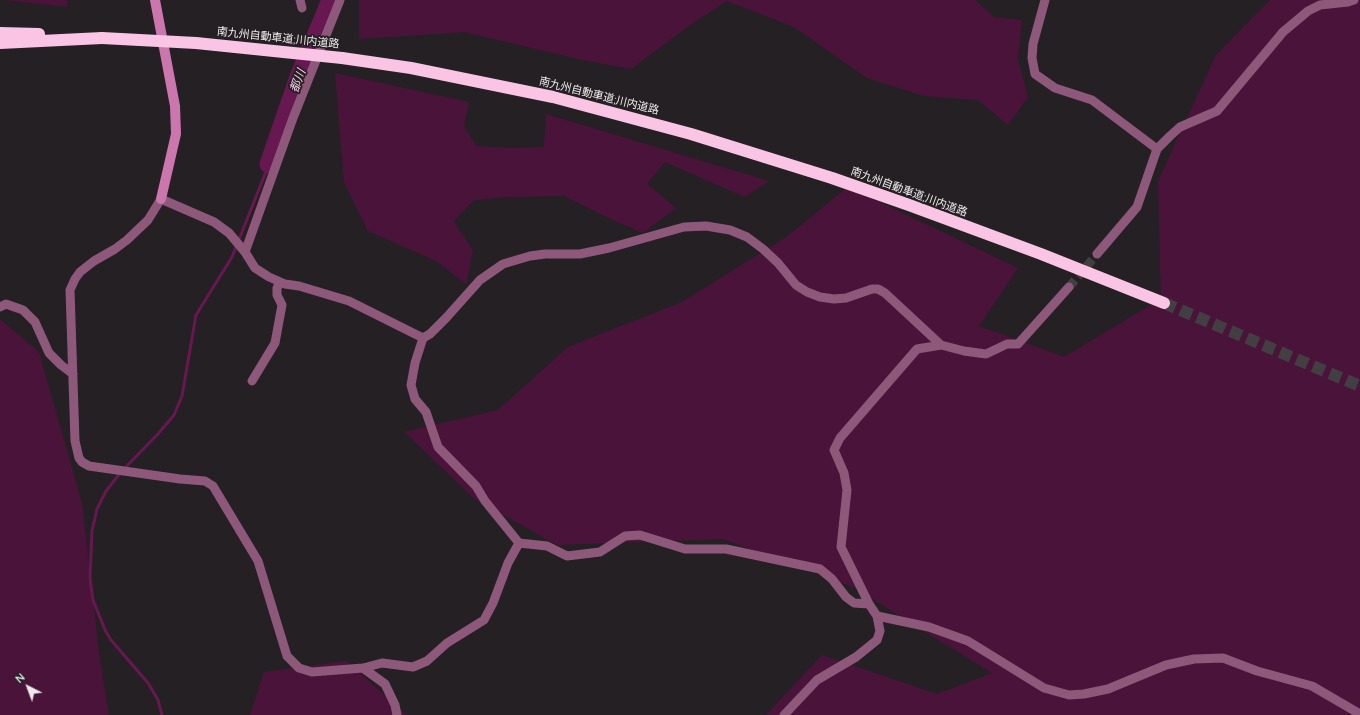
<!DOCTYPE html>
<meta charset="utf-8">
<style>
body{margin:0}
#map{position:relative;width:1360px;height:715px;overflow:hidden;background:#252023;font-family:Quicksand,sans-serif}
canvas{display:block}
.north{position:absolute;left:8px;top:667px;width:40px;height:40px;-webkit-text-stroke:3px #252023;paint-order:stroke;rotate:318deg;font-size:11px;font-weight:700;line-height:16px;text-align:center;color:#edeaec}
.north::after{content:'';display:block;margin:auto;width:14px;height:18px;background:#edeaec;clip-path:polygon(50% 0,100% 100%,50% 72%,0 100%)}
</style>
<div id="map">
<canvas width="1360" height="715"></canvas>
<div class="north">N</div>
</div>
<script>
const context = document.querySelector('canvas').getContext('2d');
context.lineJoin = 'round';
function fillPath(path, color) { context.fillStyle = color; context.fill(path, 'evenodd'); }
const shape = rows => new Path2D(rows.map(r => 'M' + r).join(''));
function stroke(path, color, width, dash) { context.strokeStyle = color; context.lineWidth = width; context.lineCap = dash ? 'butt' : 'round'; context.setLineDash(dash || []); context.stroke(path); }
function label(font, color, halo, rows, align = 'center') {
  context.font = font + ' Quicksand,"Noto Sans JP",sans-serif'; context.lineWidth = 3.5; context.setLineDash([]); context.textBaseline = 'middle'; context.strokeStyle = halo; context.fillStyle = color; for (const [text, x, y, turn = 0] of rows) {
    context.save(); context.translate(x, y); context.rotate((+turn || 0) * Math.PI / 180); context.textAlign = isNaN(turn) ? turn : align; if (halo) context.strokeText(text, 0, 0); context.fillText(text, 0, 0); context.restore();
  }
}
fillPath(shape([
 [5,0,67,0,67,7],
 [359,0,975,0,994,17,1022,20,1018,59,1028,97,1008,125,978,100,924,96,867,78,794,27,727,1,693,23,631,69,583,60,464,32,359,39],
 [1270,0,1360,0,1360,715,766,715,822,655,937,694,992,673,853,587,723,539,557,545,475,499,404,432,498,410,568,347,682,302,785,238,848,187,1018,268,979,326,1064,357,1161,299,1158,181,1216,55],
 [335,73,469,102,464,126,476,146,510,148,544,147,546,114,769,181,745,197,665,162,647,184,676,208,643,233,617,222,564,196,509,197,474,200,454,221,473,251,466,284,436,261,368,231,344,182],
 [0,319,39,352,82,503,99,653,109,715,0,715],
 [346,661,407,715,250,715,264,672]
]), '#4a143a');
stroke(shape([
 [162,715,158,700,148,683,111,640,105,630,93,600,90,578,92,531,97,509,106,491,121,472,157,435,174,415,182,396,196,315,232,257,269,164]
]), '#671851', 3);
stroke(shape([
 [269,164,299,77,331,0]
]), '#671851', 19);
stroke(shape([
 [1069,287,1097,254]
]), '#433e41', 9, [9, 4.5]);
stroke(shape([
 [1164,303,1360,386]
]), '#433e41', 12, [12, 6]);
stroke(shape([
 [300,0,302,8],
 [1045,0,1033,44,1032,58,1035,74,1055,88,1092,100,1157,149],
 [245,252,293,118,340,0],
 [1097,254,1137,207,1157,149,1170,136,1180,127,1217,111,1283,32,1308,11,1320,5,1348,2,1354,0],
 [0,307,6,304,23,310,35,322,49,353,61,365,73,374],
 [423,338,349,301,299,286,285,284,269,277,255,268,245,252,229,233,214,222,161,199,148,220,127,240,115,249,94,261,80,272,75,279,70,290,75,441,79,458,82,462,89,466,180,479,205,481,213,486,258,561,287,656,299,668,312,672,363,668,382,663,413,667,427,661,447,643,484,620,493,603,508,563,519,543],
 [252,381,275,343,282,305,277,295,277,288,280,282],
 [869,604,854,603,846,597,832,579,820,569,726,549,685,549,640,535,625,536,600,552,567,556,547,546,519,543,485,501,476,486,438,447,426,412,415,399,411,385,415,363,423,338,430,334,446,318,480,280,503,264,530,256,545,254,580,254,609,248,684,227,706,226,730,230,747,237,763,249,778,263,796,285,807,292,820,297,834,299,846,298,872,289,878,289,885,293,941,345,964,351,986,354,1007,344,1018,344,1069,287],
 [877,616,929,627,968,641,1044,688,1069,695,1084,694,1108,689,1166,665,1194,659,1223,658,1257,671,1312,686,1360,714],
 [363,668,385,684,395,705,397,715],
 [784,715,817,680,856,657,877,640,880,631,877,616,869,604,841,547,847,490,844,473,834,450,840,438,917,349,941,345]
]), '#8e587b', 9);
stroke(shape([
 [155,0,175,106,176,134,161,199]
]), '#cc76ae', 10);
stroke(shape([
 [0,33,39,34],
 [0,43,102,38],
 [342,58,411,68,553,97,691,134,832,178,909,205,1041,254,1164,303]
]), '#fac4e5', 12);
stroke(shape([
 [102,38,196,43,342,58]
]), '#fac4e5', 12);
label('11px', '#edeaec', '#252023', [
 ["南九州自動車道;川内道路",278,38,6],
 ["南九州自動車道;川内道路",599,96,14],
 ["南九州自動車道;川内道路",909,192,20]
]);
label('italic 12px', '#f5c7e4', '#252023', [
 ["都川",298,81,-70]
]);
</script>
